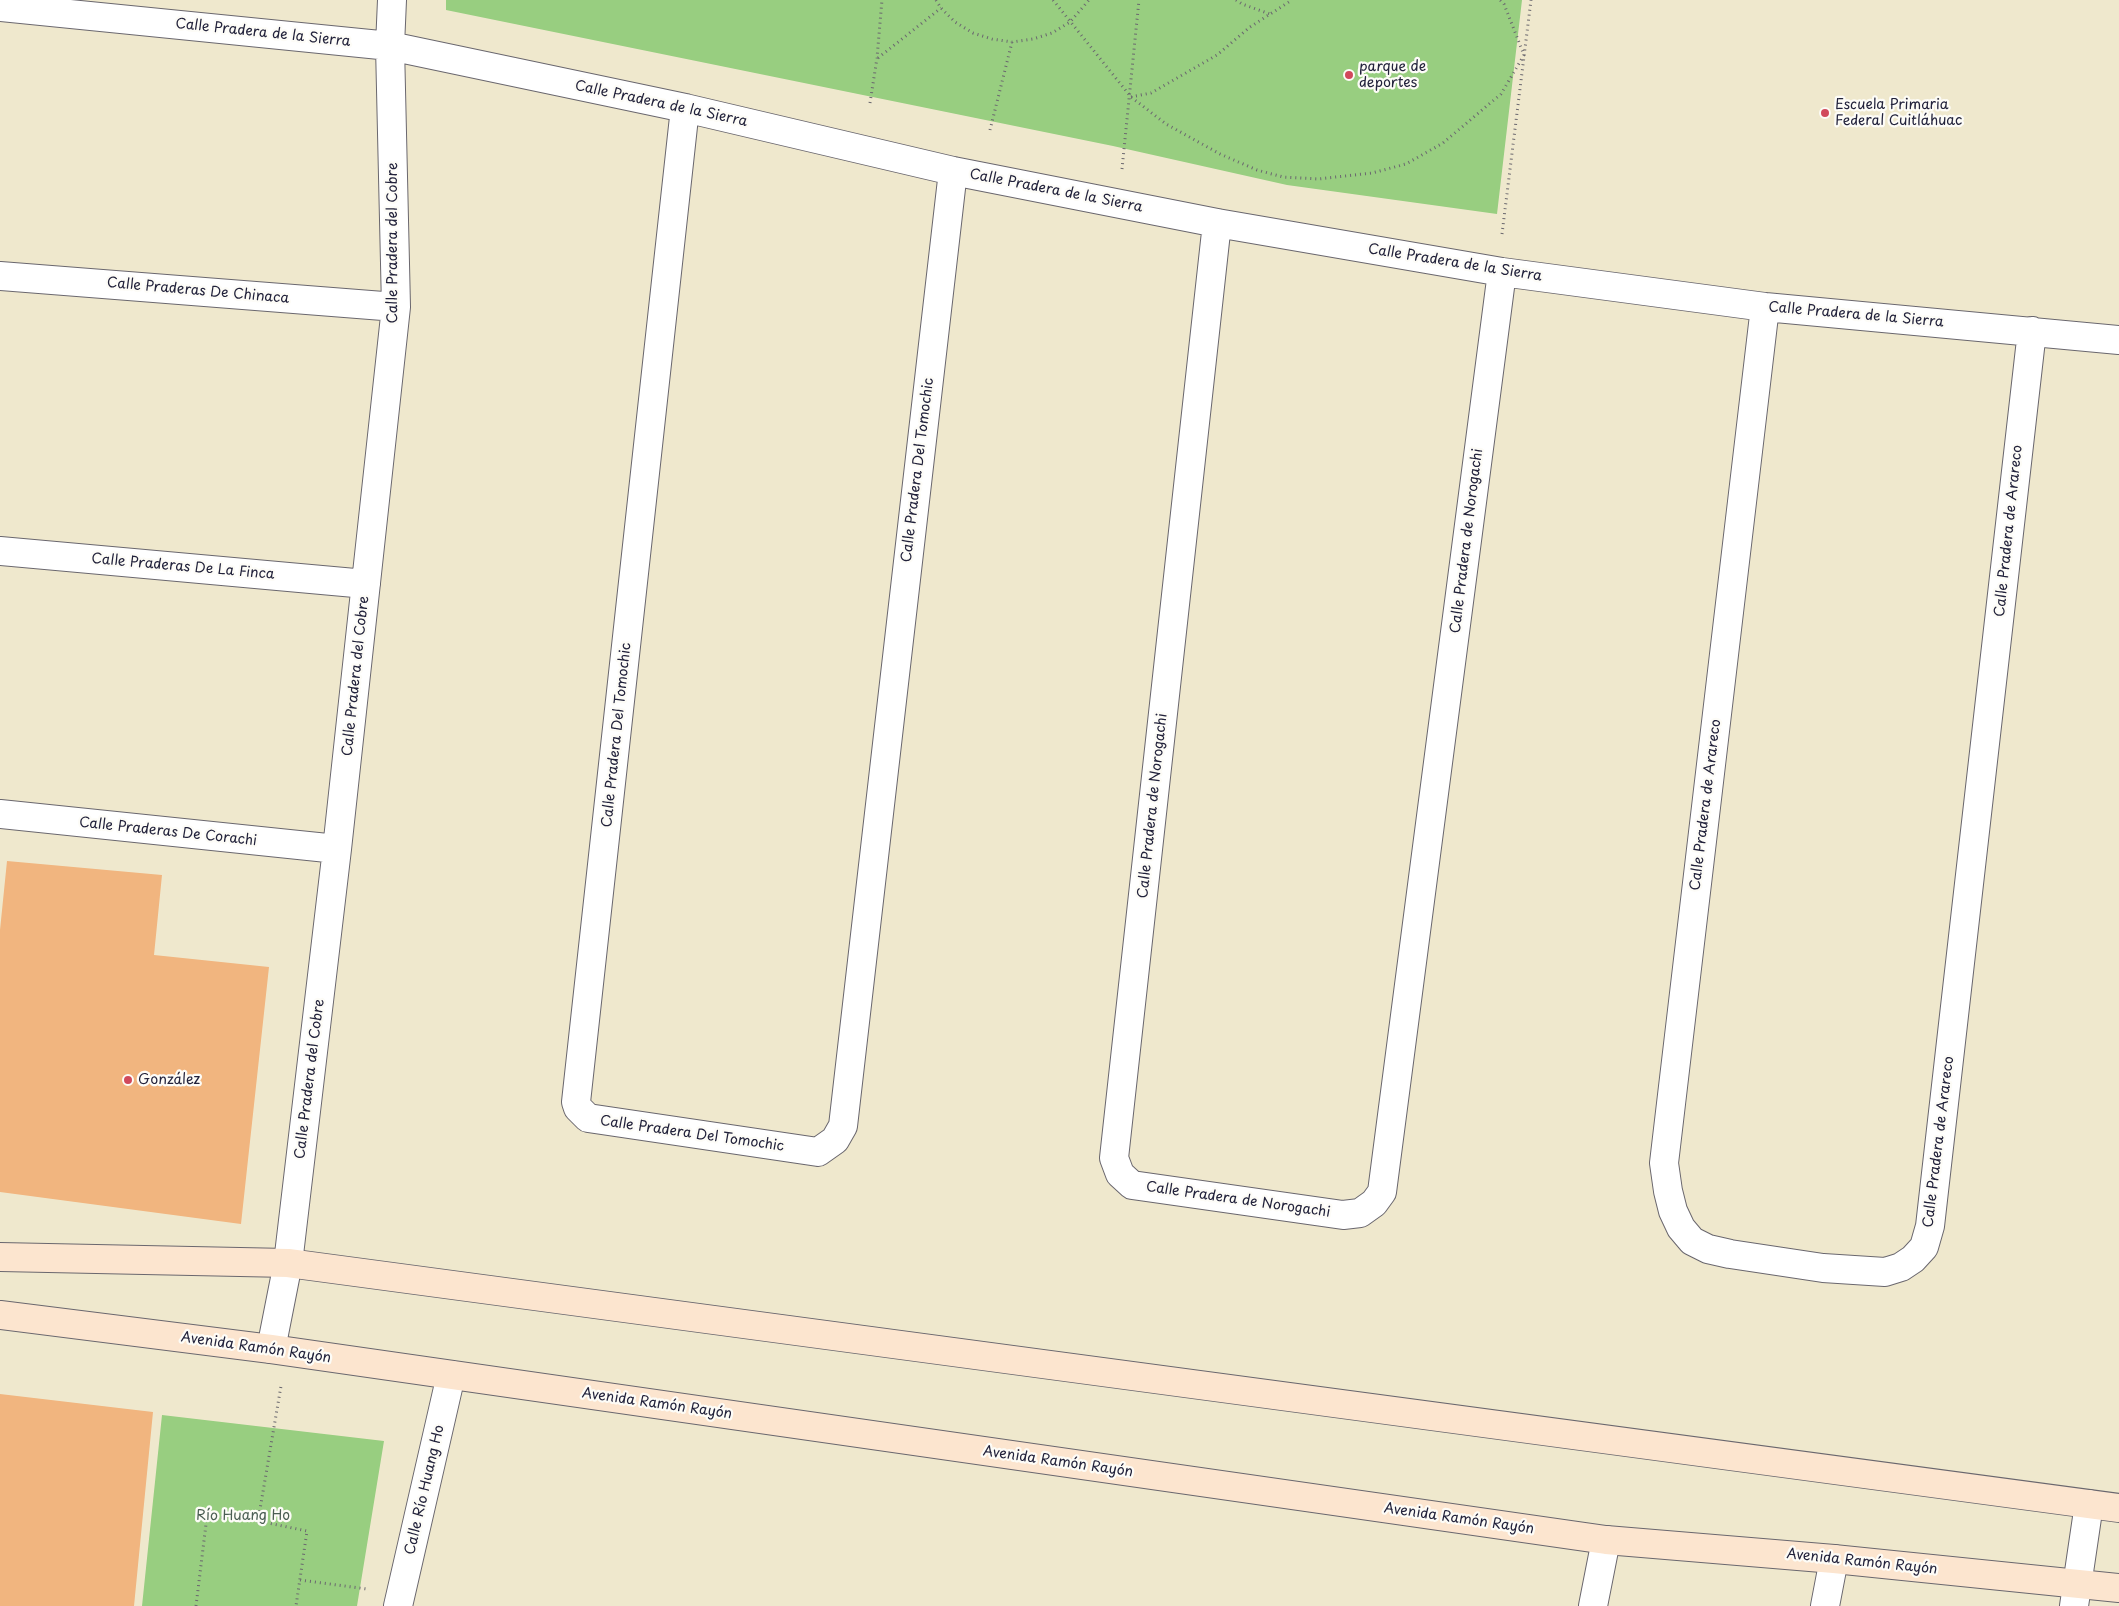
<!DOCTYPE html>
<meta charset="utf-8">
<style>
body{margin:0}
canvas{display:block;background:#efe8cd}
</style>
<canvas width="2119" height="1606"></canvas>
<script>
const context = document.querySelector('canvas').getContext('2d');
context.lineJoin = 'round';
function fillPath(path, color) { context.fillStyle = color; context.fill(path, 'evenodd'); }
const shape = rows => new Path2D(rows.map(r => 'M' + r).join(''));
function stroke(path, color, width, dash) { context.strokeStyle = color; context.lineWidth = width; context.lineCap = dash ? 'butt' : 'round'; context.setLineDash(dash || []); context.stroke(path); }
function label(font, color, halo, rows, align = 'center') {
  context.font = font + ' "Playpen Sans",sans-serif'; context.lineWidth = 4.5; context.setLineDash([]); context.textBaseline = 'middle'; context.strokeStyle = halo; context.fillStyle = color; for (const [text, x, y, turn = 0] of rows) {
    context.save(); context.translate(x, y); context.rotate((+turn || 0) * Math.PI / 180); context.textAlign = isNaN(turn) ? turn : align; if (halo) context.strokeText(text, 0, 0); context.fillText(text, 0, 0); context.restore();
  }
}
fillPath(shape([
 [446,0,1522,0,1497,214,1287,185,1113,146,446,10],
 [162,1415,384,1441,357,1606,142,1606]
]), '#98ce80');
fillPath(shape([
 [7,861,162,875,154,955,269,967,241,1224,0,1192,0,930],
 [0,1394,153,1412,134,1606,0,1606]
]), '#f1b57f');
const street = shape([
 [0,7,390,46,685,108,953,171,1217,223,1502,272,1765,307,2119,340],
 [685,108,576,1102,578,1108,588,1118,818,1152,835,1140,843,1126,953,171],
 [1217,223,1114,1158,1120,1174,1132,1185,1343,1215,1360,1213,1374,1203,1382,1192,1502,272],
 [0,276,396,307],
 [1765,307,1664,1163,1668,1191,1673,1211,1681,1228,1692,1241,1708,1249,1730,1254,1823,1268,1885,1272,1901,1267,1913,1259,1924,1247,1930,1226,2032,331],
 [0,551,366,584],
 [0,814,337,849],
 [271,1349,288,1263,337,849,396,307,390,46,392,0],
 [398,1606,451,1375],
 [1593,1606,1606,1540],
 [1825,1606,1834,1559],
 [2074,1606,2089,1504]
]);
const secondary = shape([
 [0,1257,288,1263,2119,1508],
 [0,1315,271,1349,1606,1540,1834,1559,2119,1588]
]);
stroke(street, '#6a676e', 30);
stroke(secondary, '#6a676e', 30);
stroke(shape([
 [936,0,941,8,955,22,973,33,992,39,1012,42,1033,39,1052,33,1070,22,1089,0],
 [1053,0,1131,97,1166,124,1220,154,1257,170,1283,177,1318,179,1372,173,1406,164,1443,143,1501,94,1524,55,1504,4,1500,0],
 [1236,0,1242,4,1270,14],
 [878,58,941,8],
 [1131,97,1151,93,1217,55,1250,27,1292,0],
 [870,103,877,58,882,0],
 [990,130,1012,42],
 [1122,169,1139,0],
 [1502,234,1531,0],
 [258,1521,281,1386],
 [300,1580,367,1589],
 [196,1606,207,1516,258,1521,307,1531,296,1606]
]), '#6a676e', 3, [1, 4]);
stroke(street, '#fff', 28);
stroke(secondary, '#fce5cf', 28);
for (const [x, y, r, color] of [
 [1349,75,5,"#d1495b"],
 [1825,113,5,"#d1495b"],
 [128,1080,5,"#d1495b"]
]) { const dot = new Path2D(); dot.arc(x, y, r, 0, 2 * Math.PI); context.fillStyle = color; context.fill(dot); stroke(dot, '#fdfcf7', 2); }
label('14px', '#22223b', '#fdfcf7', [
 ["Calle Pradera de la Sierra",263,33,6],
 ["Calle Pradera de la Sierra",661,104,12],
 ["Calle Pradera de la Sierra",1056,191,11],
 ["Calle Pradera del Cobre",393,243,-90],
 ["Calle Pradera de la Sierra",1455,263,9],
 ["Calle Praderas De Chinaca",198,291,5],
 ["Calle Pradera de la Sierra",1856,315,5],
 ["Calle Pradera Del Tomochic",918,470,-83],
 ["Calle Pradera de Arareco",2009,531,-84],
 ["Calle Pradera de Norogachi",1467,541,-83],
 ["Calle Praderas De La Finca",183,567,5],
 ["Calle Pradera del Cobre",356,676,-84],
 ["Calle Pradera Del Tomochic",617,735,-84],
 ["Calle Pradera de Arareco",1706,805,-83],
 ["Calle Pradera de Norogachi",1153,806,-84],
 ["Calle Praderas De Corachi",168,832,6],
 ["Calle Pradera del Cobre",310,1079,-83],
 ["Calle Pradera Del Tomochic",692,1134,8],
 ["Calle Pradera de Arareco",1939,1142,-83],
 ["Calle Pradera de Norogachi",1238,1200,8],
 ["Avenida Ramón Rayón",256,1348,8],
 ["Avenida Ramón Rayón",657,1404,8],
 ["Avenida Ramón Rayón",1058,1462,8],
 ["Calle Río Huang Ho",425,1490,-77],
 ["Avenida Ramón Rayón",1459,1519,8],
 ["Avenida Ramón Rayón",1862,1562,6]
]);
label('14px', '#22223b', '#fdfcf7', [
 ["parque de",1359,67],
 ["deportes",1359,83],
 ["Escuela Primaria",1835,105],
 ["Federal Cuitláhuac",1835,121],
 ["González",138,1080]
], 'left');
label('14px', '#4b5e53', '#fdfcf7', [
 ["Río Huang Ho",243,1516]
]);
</script>
